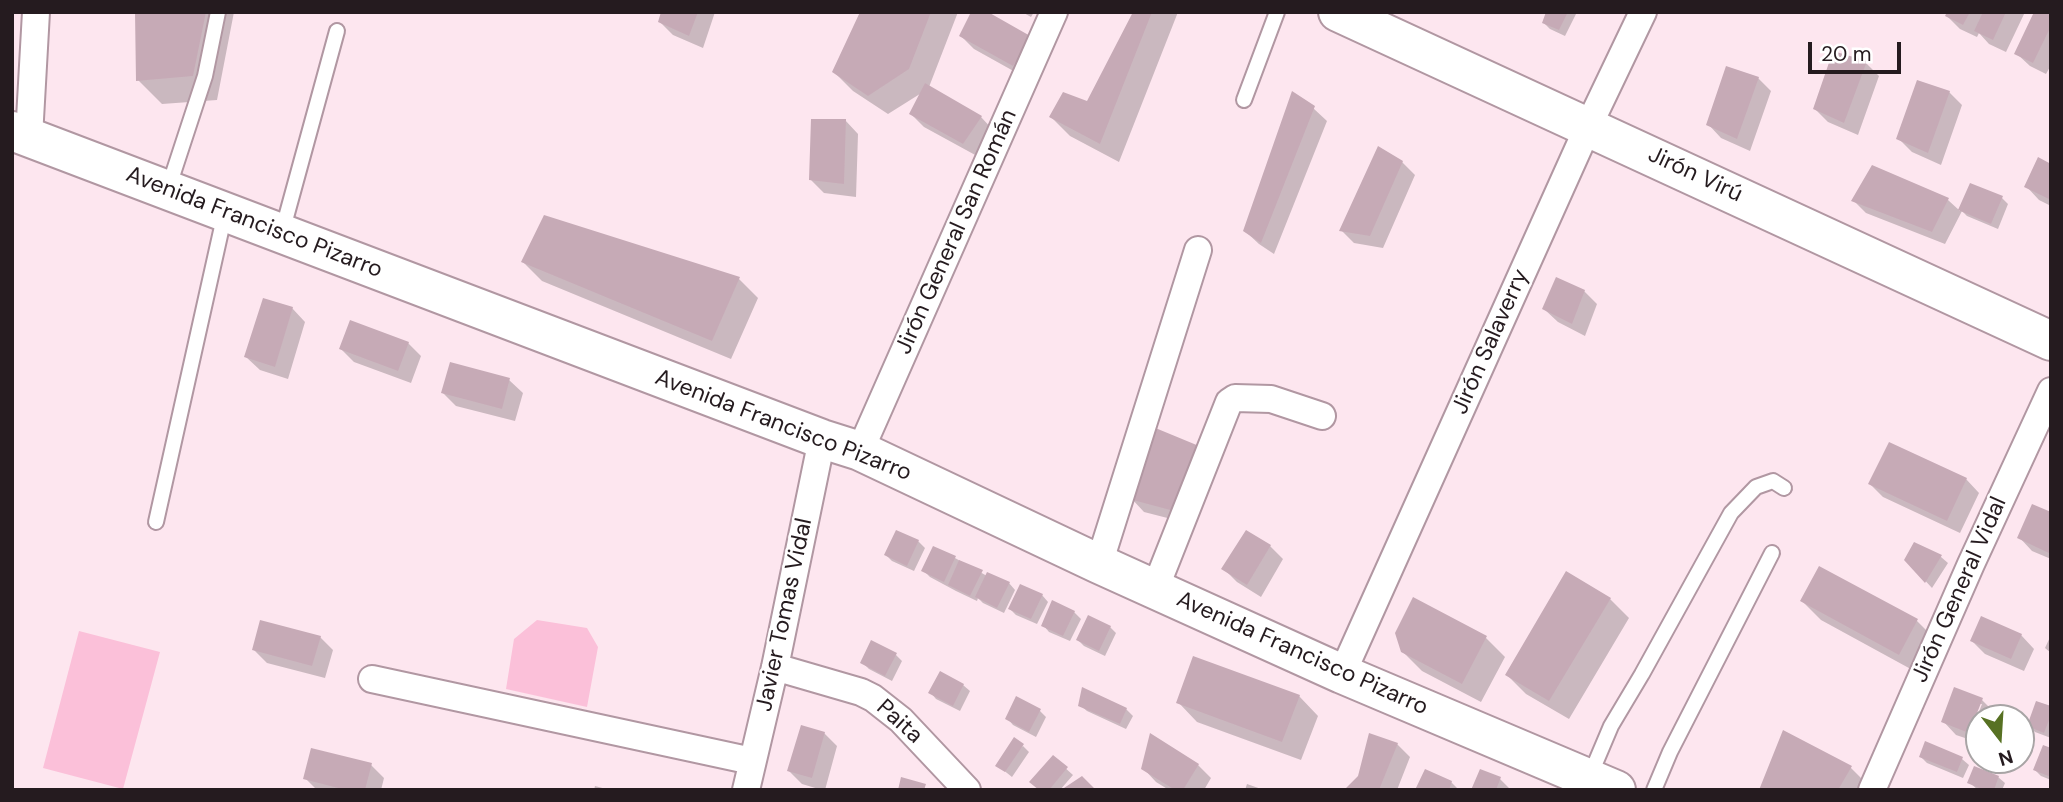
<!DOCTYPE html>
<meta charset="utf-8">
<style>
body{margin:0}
#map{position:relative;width:2063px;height:802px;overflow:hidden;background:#fde6ef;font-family:"DM Sans",sans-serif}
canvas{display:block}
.frame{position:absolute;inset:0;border:14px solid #251b1f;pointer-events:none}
.north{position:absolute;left:1965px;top:704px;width:70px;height:70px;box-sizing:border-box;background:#fff;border:2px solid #a8a4a5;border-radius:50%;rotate:163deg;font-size:19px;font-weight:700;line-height:28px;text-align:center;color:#251b1f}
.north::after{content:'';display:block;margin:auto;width:24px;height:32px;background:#577123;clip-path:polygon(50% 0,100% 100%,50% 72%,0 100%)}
.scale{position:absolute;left:1808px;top:42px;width:93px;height:32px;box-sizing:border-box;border:4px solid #251b1f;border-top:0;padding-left:9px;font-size:21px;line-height:24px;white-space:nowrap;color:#251b1f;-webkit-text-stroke:5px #fff;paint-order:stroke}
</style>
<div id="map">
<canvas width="2063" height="802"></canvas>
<div class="frame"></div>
<div class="north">N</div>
<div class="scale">20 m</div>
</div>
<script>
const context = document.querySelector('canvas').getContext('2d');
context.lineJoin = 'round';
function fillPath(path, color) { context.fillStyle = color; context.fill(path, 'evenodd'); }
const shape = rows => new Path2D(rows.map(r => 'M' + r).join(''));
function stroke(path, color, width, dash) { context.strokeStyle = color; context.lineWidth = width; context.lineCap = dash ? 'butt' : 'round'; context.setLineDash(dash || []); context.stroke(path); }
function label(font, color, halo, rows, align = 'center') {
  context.font = font + ' "DM Sans",sans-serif'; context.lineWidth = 5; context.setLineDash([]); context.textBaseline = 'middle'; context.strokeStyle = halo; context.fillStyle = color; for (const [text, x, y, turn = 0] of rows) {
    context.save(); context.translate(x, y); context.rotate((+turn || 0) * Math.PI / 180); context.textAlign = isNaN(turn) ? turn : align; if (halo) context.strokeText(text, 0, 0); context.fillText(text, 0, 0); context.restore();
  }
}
fillPath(shape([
 [537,620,587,628,598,647,587,707,506,689,514,639],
 [79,631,160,652,123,789,43,768]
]), '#fbc0d9');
fillPath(shape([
 [137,12,234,12,217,100,162,104,138,80],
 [663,12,715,12,703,48,673,35,660,22],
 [862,12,958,12,929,87,981,117,994,131,977,156,924,127,911,114,923,92,888,114,853,91,834,72],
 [1022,12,1034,12,1031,17],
 [1135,12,1178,12,1119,162,1070,136,1051,117,1088,103],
 [1548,12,1577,12,1565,36,1550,29,1544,23],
 [1949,12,2025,12,2006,52,1989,44,1979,33,1977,37,1960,29,1947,16],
 [2051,12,2051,65,2046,74,2030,66,2016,53],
 [961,36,1031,39,1026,78,974,49],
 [1866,63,1879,76,1858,135,1828,122,1815,109],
 [1758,78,1771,91,1750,151,1721,138,1708,124],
 [1949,92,1962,105,1941,165,1912,152,1898,138],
 [1313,108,1327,121,1274,254,1259,244,1245,231],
 [845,120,858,134,856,197,824,193,811,180],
 [1402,162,1415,175,1383,248,1354,243,1341,230],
 [2051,166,2051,206,2039,200,2026,186],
 [1971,185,2002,198,2008,204,1998,229,1967,216,1962,211,1945,244,1866,213,1853,200,1948,200,1960,211],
 [523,262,739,279,758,298,731,359,542,281],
 [1584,291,1597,304,1585,336,1558,322,1544,309],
 [292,308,305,322,288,379,260,370,246,357],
 [408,343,421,356,411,383,354,362,341,349],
 [509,380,523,393,515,421,456,406,443,393],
 [1154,429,1187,523,1144,512,1131,498],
 [1966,479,1979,493,1960,533,1883,497,1870,484],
 [2051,514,2051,559,2032,551,2019,537],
 [918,541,925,548,914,571,892,561,886,555],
 [1915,545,1941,557,1948,563,1932,588,1906,560],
 [1270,546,1283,559,1261,597,1237,582,1224,569],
 [955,558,987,576,1009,583,1015,590,1004,613,983,603,978,598,977,601,956,591,930,577,924,571],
 [1042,595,1048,602,1037,624,1016,615,1010,609],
 [1610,599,1629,618,1569,719,1526,694,1507,675],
 [1802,601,1917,621,1936,640,1918,673,1821,620],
 [1053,602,1074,612,1081,619,1070,641,1049,632,1043,625],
 [1110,627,1116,633,1105,656,1084,646,1078,640],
 [2021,635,2034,649,2024,671,1985,654,1972,641],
 [2051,635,2051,653,2045,648],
 [320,637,333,650,325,678,267,663,254,650],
 [1486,638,1505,657,1481,702,1422,671,1402,651],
 [896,655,902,661,892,681,869,669,862,662],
 [963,685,970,691,960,711,936,699,930,692],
 [1299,696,1318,716,1301,760,1197,722,1178,702],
 [1017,699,1040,711,1046,717,1036,737,1013,725,1007,718],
 [1982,700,1995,713,1993,718,1979,718,1979,744,1968,740,1982,704,1979,704,1965,738,1956,735,1943,721],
 [1080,705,1126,709,1133,716,1126,729,1087,711],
 [2051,708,2051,738,2035,732,2029,726],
 [824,733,837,746,825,790,822,790,802,784,789,771],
 [1784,733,1851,768,1870,787,1869,790,1761,790],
 [1397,744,1410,757,1397,790,1346,790],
 [1023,746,1029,752,1012,777,997,765],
 [2051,750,2051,780,2041,776,2035,770],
 [1053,757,1073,775,1060,790,1040,790],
 [1921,757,1962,759,1969,765,1963,778,1927,763],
 [371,765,384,778,381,790,317,790,305,778],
 [1198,765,1211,778,1204,790,1169,790,1156,782,1143,768],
 [1998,777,2005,783,2002,790,1978,790,1969,782],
 [1500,779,1511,790,1473,790],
 [1451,782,1459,790,1417,790],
 [1247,784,1264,790,1245,790],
 [595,786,610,790,594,790]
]), '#0003');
fillPath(shape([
 [135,12,206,12,193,76,136,81],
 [661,12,698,12,689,36,658,22],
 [860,12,931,12,909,69,868,96,832,72],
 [971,12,988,12,1032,37,1013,66,959,36],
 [1133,12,1152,12,1100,144,1049,117,1063,92,1087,101],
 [1546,12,1568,12,1559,30,1542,23],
 [1947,12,1970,12,1963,25,1945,16],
 [1983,12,2006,12,1993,40,1974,31],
 [2034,12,2051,12,2051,26,2033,63,2014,54],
 [1833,51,1867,61,1844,123,1813,109],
 [1726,66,1759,77,1737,139,1706,125],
 [1917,80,1950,91,1928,153,1896,139],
 [925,83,982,116,963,144,909,114],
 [1292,91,1315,106,1261,243,1243,231],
 [811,119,846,119,844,184,809,180],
 [1378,146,1403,161,1370,236,1339,231],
 [2038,157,2051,164,2051,200,2024,187],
 [1872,165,1949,198,1932,232,1851,201],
 [1970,183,2003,196,1991,224,1958,210],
 [544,215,740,277,712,341,521,262],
 [1556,277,1585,290,1572,324,1542,309],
 [263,298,293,307,275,367,244,357],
 [350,320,409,342,398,371,339,349],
 [450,362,510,378,502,409,441,393],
 [1153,427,1199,446,1174,511,1129,499],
 [1889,442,1967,478,1947,521,1868,484],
 [2032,504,2051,512,2051,554,2017,538],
 [896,530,919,540,907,566,884,555],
 [1246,530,1271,545,1247,585,1221,569],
 [1914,542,1942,555,1925,583,1904,560],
 [933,546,956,556,944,582,921,571],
 [959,560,983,570,970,596,948,585],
 [1819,566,1918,619,1899,655,1800,601],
 [1566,571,1611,598,1549,701,1505,675],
 [987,572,1010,582,997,608,975,597],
 [1020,584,1043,594,1031,619,1008,609],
 [1413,597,1487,636,1462,684,1401,652,1395,633],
 [1052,600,1075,611,1063,636,1041,626],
 [1088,615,1111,626,1099,651,1076,640],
 [1981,616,2022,634,2011,659,1970,641],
 [260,620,321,636,312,666,252,650],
 [871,640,897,653,885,676,860,663],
 [1193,656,1300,695,1282,742,1176,703],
 [940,671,964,684,953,706,928,693],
 [1082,687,1127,708,1120,724,1078,706],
 [1954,687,1983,698,1969,733,1941,722],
 [1016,696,1041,709,1029,732,1005,719],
 [2036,701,2051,706,2051,715,2044,733,2027,726],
 [801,725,825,732,812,778,787,771],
 [1783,730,1852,766,1838,790,1759,790],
 [1150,733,1199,764,1183,790,1175,790,1141,769],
 [1369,733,1398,743,1379,790,1344,790,1358,776],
 [1014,737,1024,744,1005,772,995,766],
 [1925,741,1963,757,1957,772,1919,757],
 [2043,745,2051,748,2051,777,2033,770],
 [311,748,372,763,365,790,346,790,303,779],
 [1053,755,1068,767,1049,790,1039,790,1029,782],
 [1974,766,1999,776,1994,790,1984,790,1967,783],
 [1425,769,1452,781,1449,790,1415,790],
 [1480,769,1501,777,1496,790,1471,790],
 [1082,776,1096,790,1061,790],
 [901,777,926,784,924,790,898,790]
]), '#c6aab6');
const lane = shape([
 [1244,100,1277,12],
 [168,189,205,76,218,12],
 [282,232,337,31],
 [156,522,225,213],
 [1589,778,1611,726,1642,674,1731,513,1756,487,1773,481,1784,488],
 [1654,790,1670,752,1772,553]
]);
const street = shape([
 [29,137,36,12],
 [860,451,1054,12],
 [1099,564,1198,250],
 [1155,589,1229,402,1235,398,1271,399,1322,416],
 [775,667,861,692,873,698,901,720,967,790],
 [1342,674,1588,127,1643,12],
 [372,679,752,761],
 [746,790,775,667,822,439],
 [1872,790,1971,564,2051,391]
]);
const secondary = shape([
 [1338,12,2051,341],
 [12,131,822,439,860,451,1099,564,1342,674,1616,790]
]);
stroke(lane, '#b197a2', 18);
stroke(street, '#b197a2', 30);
stroke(secondary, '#b197a2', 42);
stroke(lane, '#fff', 14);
stroke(street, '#fff', 26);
stroke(secondary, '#fff', 38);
label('23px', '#251b1f', '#fff', [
 ["Jirón Virú",1695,175,25],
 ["Avenida Francisco Pizarro",254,223,21],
 ["Jirón General San Román",957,232,-66],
 ["Jirón Salaverry",1491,342,-66],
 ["Avenida Francisco Pizarro",783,426,21],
 ["Jirón General Vidal",1960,590,-66],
 ["Javier Tomas Vidal",785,615,-78],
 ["Avenida Francisco Pizarro",1302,654,24],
 ["Paita",899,722,42]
]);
</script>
